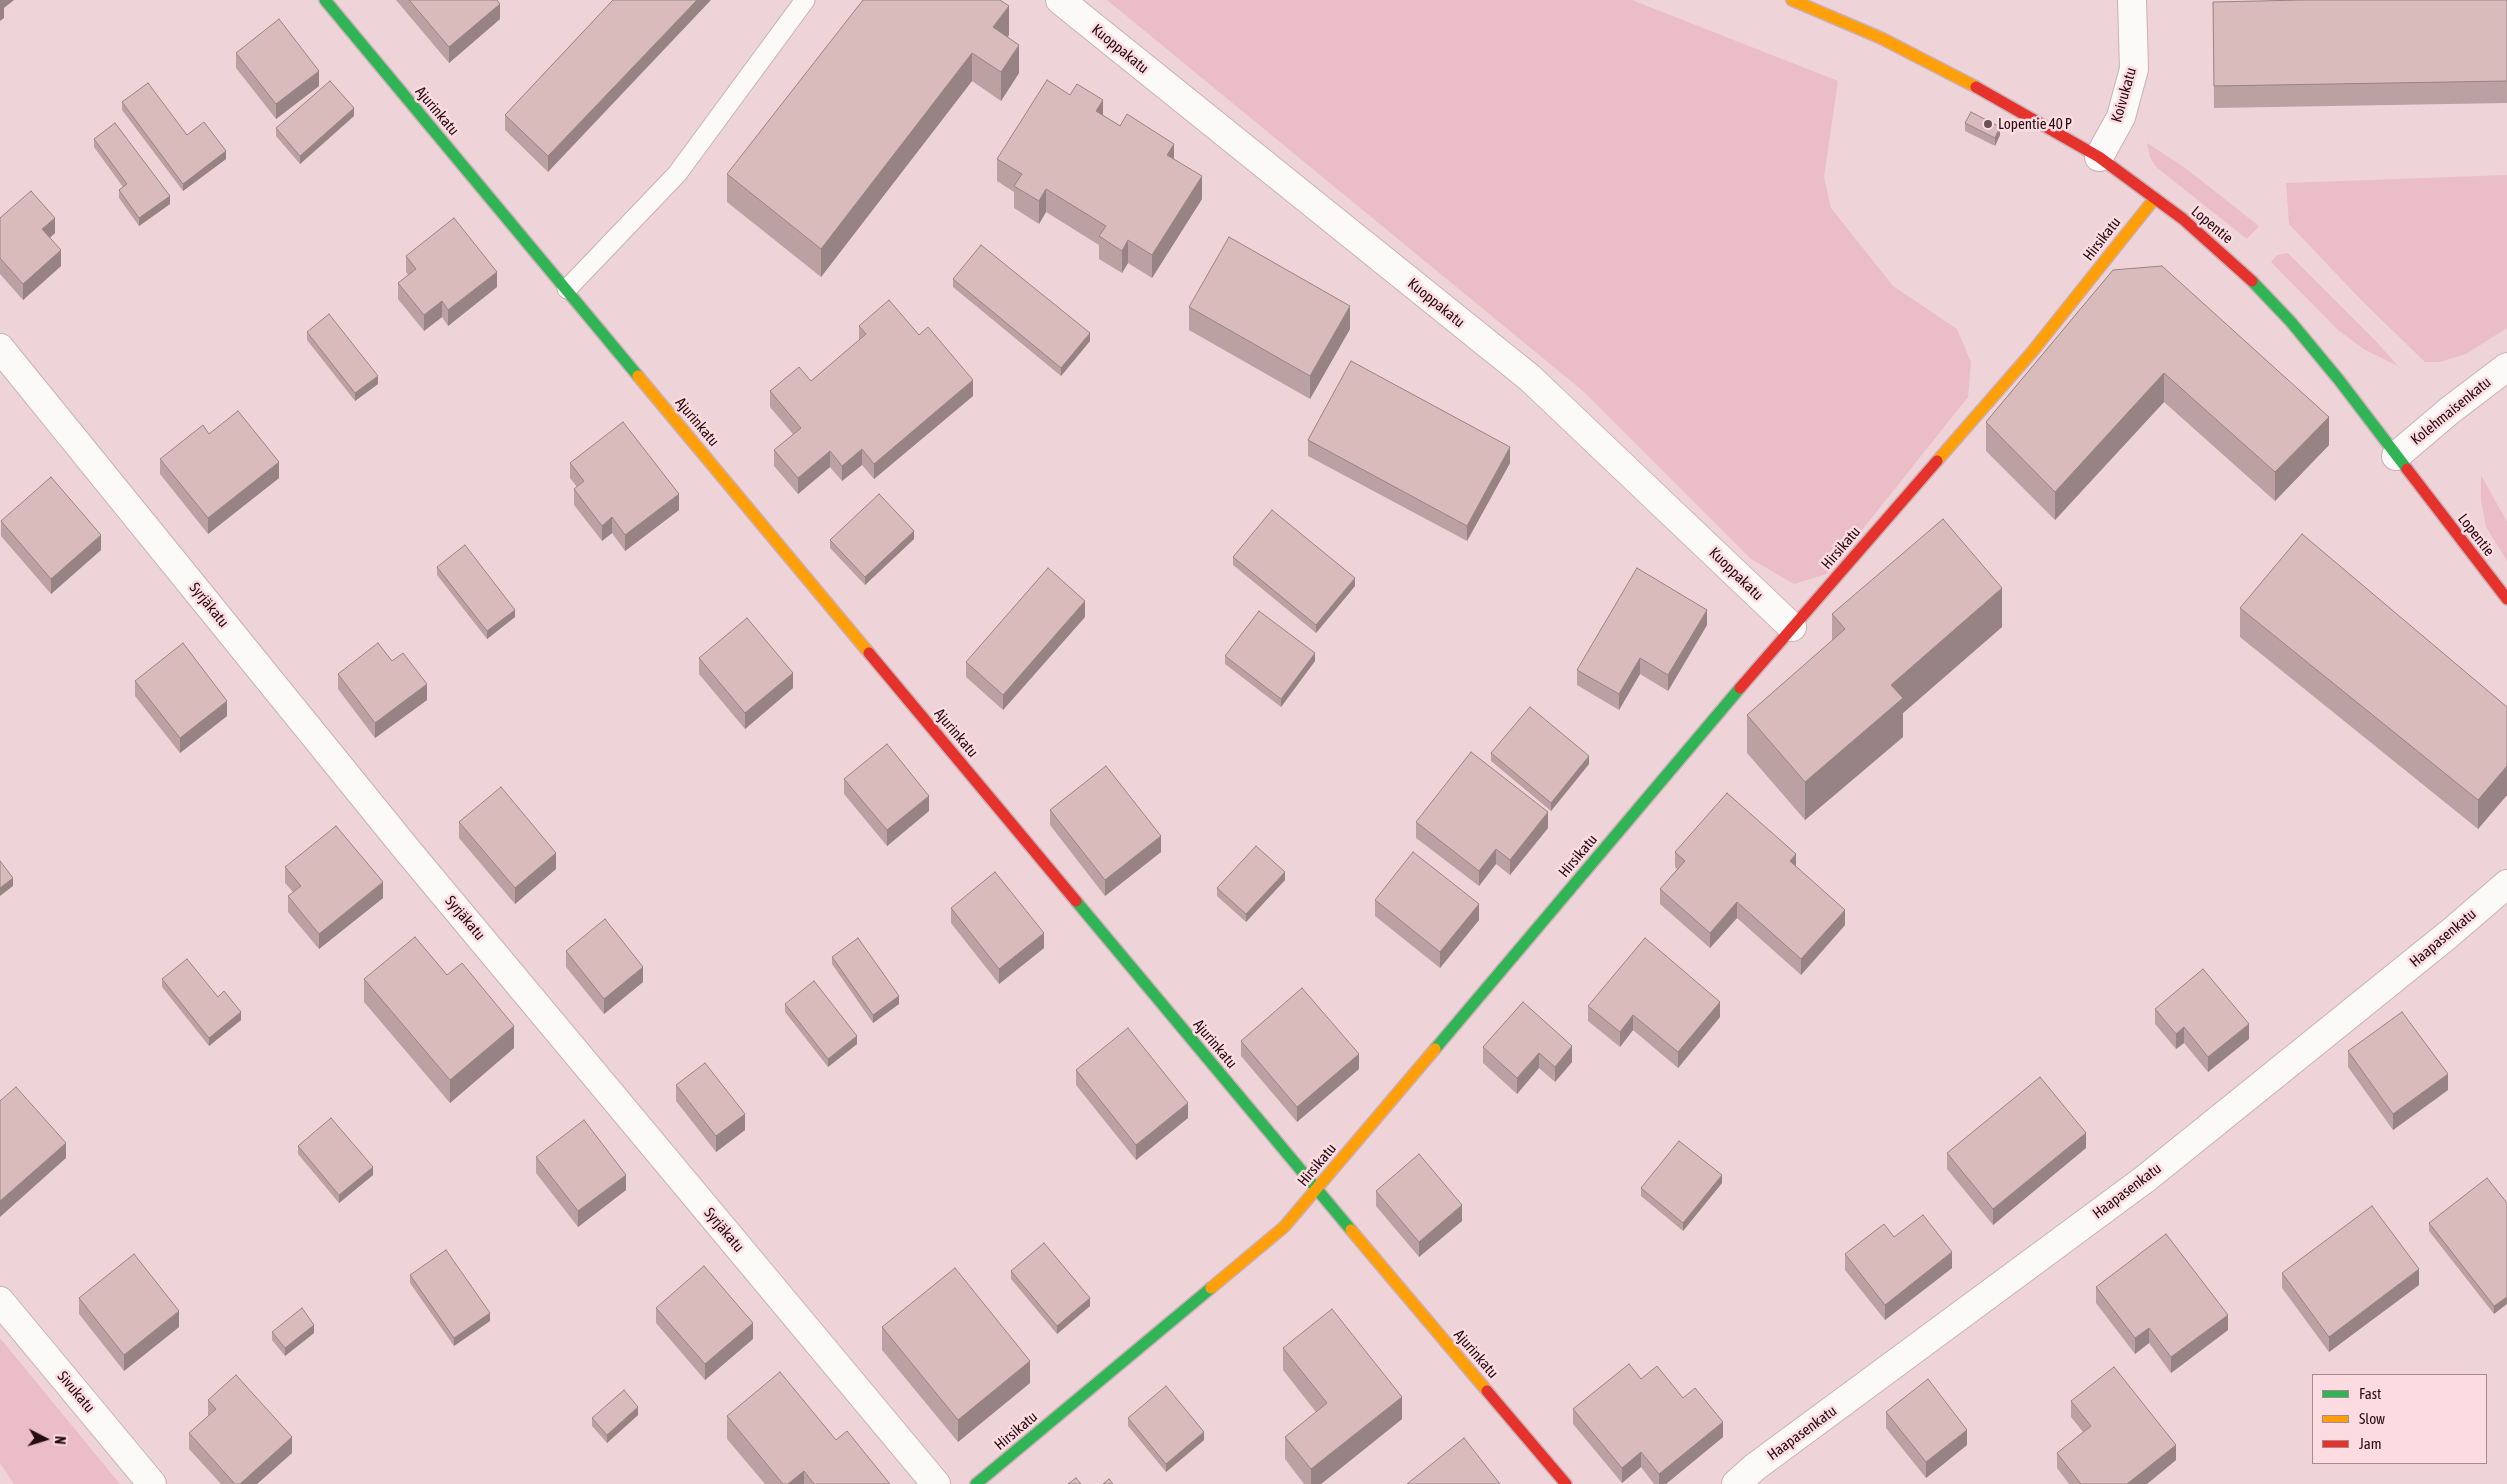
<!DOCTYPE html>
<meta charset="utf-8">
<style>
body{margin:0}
#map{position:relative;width:2507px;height:1484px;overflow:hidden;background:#eed4d9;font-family:"Asap Condensed",sans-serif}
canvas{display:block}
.legend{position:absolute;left:2312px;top:1374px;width:175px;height:90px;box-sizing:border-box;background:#fcdbe1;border:1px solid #a6888e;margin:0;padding:6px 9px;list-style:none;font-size:15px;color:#260b12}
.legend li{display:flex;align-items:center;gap:10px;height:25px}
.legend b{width:25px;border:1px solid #a6888e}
.north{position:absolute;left:20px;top:1414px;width:50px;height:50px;-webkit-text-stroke:4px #fcdbe1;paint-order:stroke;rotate:95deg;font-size:14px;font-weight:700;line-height:20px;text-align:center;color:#260b12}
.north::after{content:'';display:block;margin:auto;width:18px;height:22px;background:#260b12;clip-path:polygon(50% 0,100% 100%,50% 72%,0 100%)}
</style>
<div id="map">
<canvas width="2507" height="1484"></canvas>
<ul class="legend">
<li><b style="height:6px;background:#30b455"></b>Fast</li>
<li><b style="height:6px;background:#ff9f0a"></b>Slow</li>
<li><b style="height:6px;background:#e5322d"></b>Jam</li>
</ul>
<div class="north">N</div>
</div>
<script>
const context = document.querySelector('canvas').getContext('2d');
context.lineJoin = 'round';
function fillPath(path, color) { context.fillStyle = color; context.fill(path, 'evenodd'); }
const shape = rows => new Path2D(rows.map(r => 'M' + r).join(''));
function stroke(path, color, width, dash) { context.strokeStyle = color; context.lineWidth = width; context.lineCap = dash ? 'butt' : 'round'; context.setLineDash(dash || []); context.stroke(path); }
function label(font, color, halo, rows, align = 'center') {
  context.font = font + ' "Asap Condensed",sans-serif'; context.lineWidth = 5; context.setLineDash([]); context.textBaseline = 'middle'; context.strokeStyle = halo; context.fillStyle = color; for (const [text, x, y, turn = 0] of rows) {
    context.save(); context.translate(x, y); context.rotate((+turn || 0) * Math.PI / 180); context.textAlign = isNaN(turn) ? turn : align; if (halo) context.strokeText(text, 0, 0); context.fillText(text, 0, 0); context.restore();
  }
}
fillPath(shape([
 [1107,0,1632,0,1838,81,1824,177,1831,208,1893,286,1957,329,1971,362,1968,397,1827,574,1794,584,1751,559,1583,391],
 [2147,143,2184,167,2259,226,2247,239,2156,167,2150,157],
 [2507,175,2507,328,2466,354,2440,362,2425,362,2363,302,2289,224,2286,183],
 [2288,253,2375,340,2398,366,2365,350,2338,330,2271,262,2277,255],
 [2481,475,2507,522,2507,561,2486,527,2481,500],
 [0,1338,120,1484,14,1484,0,1463]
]), '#ebbdc7');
const lane = shape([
 [567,289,677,174,805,0]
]);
const street = shape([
 [1060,0,1530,378,1792,627],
 [2099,157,2121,117,2134,69,2132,0],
 [0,348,408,851,936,1484],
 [2396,456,2449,411,2507,367],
 [0,1301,152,1484],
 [1736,1484,1755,1467,2145,1179,2449,934,2507,884]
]);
const fast = shape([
 [325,0,638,376],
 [2252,281,2291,322,2339,380,2407,469],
 [1076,901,1351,1230],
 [1435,1049,1740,688],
 [976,1484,1211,1288]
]);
const slow = shape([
 [1792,0,1881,38,1976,87],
 [638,376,869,653],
 [1937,461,2032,352,2155,198],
 [1351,1230,1487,1391],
 [1211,1288,1284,1227,1435,1049]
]);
const jam = shape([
 [1976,87,2099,157,2183,219,2252,281],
 [2407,469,2507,599],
 [869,653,1076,901],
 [1740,688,1937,461],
 [1487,1391,1566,1484]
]);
stroke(lane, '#cab0b5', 21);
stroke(street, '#cab0b5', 30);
stroke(fast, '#cab0b5', 14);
stroke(slow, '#cab0b5', 14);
stroke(jam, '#cab0b5', 14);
stroke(lane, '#fcf9f9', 19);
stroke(street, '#fcf9f9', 28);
stroke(fast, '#30b455', 11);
stroke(slow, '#ff9f0a', 11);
stroke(jam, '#e5322d', 11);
fillPath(shape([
 [396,0,497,0,500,19,449,63],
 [613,0,548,172,505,130,505,115],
 [2507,0,2507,103,2214,108,2213,2],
 [1009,35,1008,37,1019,73,1001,101,972,81,821,277,727,202,727,174],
 [236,53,319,86,276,119,236,68],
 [122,102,226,159,183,191,122,110],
 [1103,115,1174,159,1202,199,1152,278,1128,263,1122,273,1099,259,1099,245,1046,212,1039,224,1014,208,1014,192,997,181,997,159],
 [354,116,300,164,276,136,276,128],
 [1965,123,2000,135,1995,146,1965,131],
 [94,139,170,204,139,226,119,198,119,190,123,187,94,147],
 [0,218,55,233,50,238,61,266,23,300,0,274],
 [406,256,497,287,448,326,442,317,424,331,398,299,398,283,408,275,406,272],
 [2113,270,2329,445,2275,501,2164,402,2055,520,1986,451,1986,422],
 [953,279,1090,341,1061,376,953,287],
 [1189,307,1350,329,1310,399,1189,330],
 [859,326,919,335,973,396,874,479,862,465,842,481,830,467,798,494,774,466,774,450,793,434,770,407,770,391,811,381,859,341],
 [307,332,378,384,355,401,307,340],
 [209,434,279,478,208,534,160,474,160,459],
 [1308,440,1510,463,1467,541,1308,456],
 [570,463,679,510,625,551,612,533,602,541,574,505,574,489,577,487,570,478],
 [1,521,101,550,51,594,1,536],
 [914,539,865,585,830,548,830,540],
 [1233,557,1355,586,1316,633,1233,565],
 [437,567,515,617,487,639,437,575],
 [2240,608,2507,707,2507,795,2478,829,2240,637],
 [1832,614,2002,627,1903,713,1903,737,1805,820,1747,753,1747,715,1832,641],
 [1085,617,1003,710,966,677,966,662],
 [1707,625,1668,691,1640,674,1619,710,1577,685,1577,670],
 [1225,656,1315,661,1281,707,1225,664],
 [699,658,793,688,745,729,699,674],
 [392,661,427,700,375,738,338,689,338,674],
 [135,681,227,716,180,753,135,696],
 [1491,753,1589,764,1551,811,1491,761],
 [844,779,929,811,887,846,844,794],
 [1050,810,1161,852,1105,896,1050,825],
 [459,822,556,869,515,904,459,838],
 [1416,822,1548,828,1510,875,1496,864,1479,886,1416,838],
 [1675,852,1796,867,1845,925,1801,975,1737,918,1710,948,1660,904,1660,889,1677,869,1675,867],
 [285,867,383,898,319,949,288,912,288,896,293,892,285,883],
 [1285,880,1246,922,1217,896,1217,888],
 [1375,900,1479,920,1440,968,1375,916],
 [951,908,1044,948,999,984,951,923],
 [566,951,643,982,604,1014,566,967],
 [832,957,899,1004,873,1023,832,964],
 [447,975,514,1048,450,1103,364,1002,364,979],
 [162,979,241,1020,209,1046,162,987],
 [1523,1002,1572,1062,1555,1082,1539,1068,1517,1094,1483,1063,1483,1047],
 [785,1004,857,1044,828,1067,785,1012],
 [1588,1006,1720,1017,1678,1068,1633,1030,1620,1047,1588,1021],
 [2155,1009,2249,1039,2208,1072,2184,1043,2176,1049,2155,1024],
 [1241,1041,1359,1069,1297,1122,1241,1056],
 [2348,1051,2448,1090,2393,1130,2348,1067],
 [1076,1070,1188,1118,1136,1160,1076,1085],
 [676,1085,745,1130,716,1152,676,1101],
 [298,1146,373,1175,339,1203,298,1154],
 [2086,1148,1993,1225,1947,1169,1947,1153],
 [536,1157,626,1190,578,1227,536,1173],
 [1722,1183,1683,1231,1641,1196,1641,1188],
 [1376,1191,1462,1221,1419,1257,1376,1206],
 [2507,1203,2494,1314,2429,1231,2429,1223],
 [1845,1254,1952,1268,1885,1320,1845,1270],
 [1011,1271,1090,1306,1057,1334,1011,1279],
 [2282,1273,2419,1285,2329,1352,2282,1288],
 [410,1275,490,1321,454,1346,410,1283],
 [2096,1287,2228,1330,2171,1373,2149,1343,2135,1354,2096,1303],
 [79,1298,179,1327,124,1371,79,1314],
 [656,1308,753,1339,705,1380,656,1323],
 [882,1327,1030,1383,958,1442,882,1350],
 [272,1332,314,1333,285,1356,272,1340],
 [1283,1348,1402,1419,1321,1484,1304,1484,1285,1459,1285,1437,1316,1412,1283,1370],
 [1641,1379,1683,1398,1723,1437,1666,1484,1654,1484,1641,1467,1622,1483,1573,1424,1573,1409],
 [208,1400,292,1453,257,1484,221,1484,189,1449,189,1433,208,1416],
 [2071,1401,2176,1460,2147,1484,2069,1484,2057,1468,2057,1453,2083,1432,2071,1417],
 [1886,1412,1967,1445,1926,1478,1886,1428],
 [638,1415,607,1443,592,1426,592,1418],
 [727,1416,836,1440,890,1484,765,1484,727,1439],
 [1128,1418,1204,1440,1166,1472,1128,1426]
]), '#bba1a2');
fillPath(shape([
 [0,0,14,0,4,8,4,18,0,21],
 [697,0,711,0,548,172,548,156],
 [500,4,500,19,449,63,449,47],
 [1009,6,1009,35,993,55,993,27],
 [1019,45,1019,73,1001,101,1001,72],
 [972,53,972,81,821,277,821,249],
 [319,71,319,86,276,119,276,104],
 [1103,100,1103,122,1096,111],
 [354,108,354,116,300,164,300,156],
 [2000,127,2000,135,1995,146,1995,138],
 [1174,144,1174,166,1167,155],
 [226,151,226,159,183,191,183,184],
 [1202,176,1202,199,1152,278,1152,255],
 [1046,189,1046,212,1039,224,1039,201],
 [170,196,170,204,139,226,139,218],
 [55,218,55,233,42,244,42,229],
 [1128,240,1128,263,1122,273,1122,251],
 [61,250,61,266,23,300,23,284],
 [497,272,497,287,448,326,448,310],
 [442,301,442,317,424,331,424,315],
 [1350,306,1350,329,1310,399,1310,376],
 [1090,333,1090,341,1061,376,1061,368],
 [2164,373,2164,402,2055,520,2055,492],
 [378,376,378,384,355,401,355,393],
 [973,380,973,396,874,479,874,464],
 [2329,417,2329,445,2275,501,2275,472],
 [1510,447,1510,463,1467,541,1467,526],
 [862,449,862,465,842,481,842,466],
 [830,451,830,467,798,494,798,478],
 [279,462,279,478,208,534,208,518],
 [679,494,679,510,625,551,625,535],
 [612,517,612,533,602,541,602,526],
 [914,531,914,539,865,585,865,577],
 [101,535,101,550,51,594,51,579],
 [1355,578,1355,586,1316,633,1316,625],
 [2002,588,2002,627,1903,713,1903,737,1805,820,1805,782,1891,685],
 [1085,601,1085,617,1003,710,1003,695],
 [515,610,515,617,487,639,487,631],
 [1707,610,1707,625,1668,691,1668,675],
 [1315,653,1315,661,1281,707,1281,699],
 [1640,658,1640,674,1619,710,1619,694],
 [793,673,793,688,745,729,745,713],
 [427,684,427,700,375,738,375,723],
 [227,701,227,716,180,753,180,738],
 [1589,756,1589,764,1551,811,1551,803],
 [2507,766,2507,795,2478,829,2478,800],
 [929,796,929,811,887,846,887,830],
 [1548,812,1548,828,1510,875,1510,860],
 [1161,836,1161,852,1105,896,1105,880],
 [1496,849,1496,864,1479,886,1479,871],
 [556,853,556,869,515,904,515,888],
 [1796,854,1796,869,1790,861],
 [1285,872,1285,880,1246,922,1246,914],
 [13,878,13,886,0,896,0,888],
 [383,882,383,898,319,949,319,934],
 [1737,902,1737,918,1710,948,1710,933],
 [1479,904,1479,920,1440,968,1440,952],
 [1845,910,1845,925,1801,975,1801,959],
 [1044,933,1044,948,999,984,999,969],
 [643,967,643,982,604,1014,604,999],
 [899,996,899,1004,873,1023,873,1015],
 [1720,1002,1720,1017,1678,1068,1678,1052],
 [241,1012,241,1020,209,1046,209,1038],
 [1633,1015,1633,1030,1620,1047,1620,1032],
 [2249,1024,2249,1039,2208,1072,2208,1057],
 [514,1026,514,1048,450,1103,450,1080],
 [2184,1027,2184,1043,2176,1049,2176,1034],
 [857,1036,857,1044,828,1067,828,1059],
 [1572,1046,1572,1062,1555,1082,1555,1067],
 [1539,1053,1539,1068,1517,1094,1517,1078],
 [1359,1054,1359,1069,1297,1122,1297,1107],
 [2448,1074,2448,1090,2393,1130,2393,1114],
 [1188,1103,1188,1118,1136,1160,1136,1145],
 [745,1114,745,1130,716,1152,716,1136],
 [2086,1133,2086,1148,1993,1225,1993,1209],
 [66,1143,66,1158,0,1217,0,1201],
 [373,1167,373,1175,339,1203,339,1195],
 [626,1175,626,1190,578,1227,578,1211],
 [1722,1175,1722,1183,1683,1231,1683,1223],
 [1462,1205,1462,1221,1419,1257,1419,1242],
 [1952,1252,1952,1268,1885,1320,1885,1305],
 [2419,1269,2419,1285,2329,1352,2329,1337],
 [2507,1297,2507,1304,2494,1314,2494,1306],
 [1090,1298,1090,1306,1057,1334,1057,1326],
 [179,1311,179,1327,124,1371,124,1355],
 [490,1313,490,1321,454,1346,454,1338],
 [2228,1315,2228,1330,2171,1373,2171,1357],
 [753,1323,753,1339,705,1380,705,1364],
 [314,1325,314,1333,285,1356,285,1348],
 [2149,1328,2149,1343,2135,1354,2135,1338],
 [1030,1361,1030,1383,958,1442,958,1420],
 [1402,1397,1402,1419,1321,1484,1311,1484,1311,1469],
 [638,1407,638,1415,607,1443,607,1435],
 [1723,1422,1723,1437,1666,1484,1659,1484,1659,1474],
 [1967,1430,1967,1445,1926,1478,1926,1462],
 [1204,1432,1204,1440,1166,1472,1166,1464],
 [292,1437,292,1453,257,1484,240,1484],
 [2176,1445,2176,1460,2147,1484,2127,1484],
 [1641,1452,1641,1467,1622,1483,1622,1468],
 [804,1471,804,1484,788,1484]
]), '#988384');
const building = shape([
 [409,0,497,0,500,4,449,47,409,0],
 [613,0,697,0,548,156,505,115,613,0],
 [863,0,1000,0,1009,6,993,27,1019,45,1001,72,972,53,821,249,727,174,863,0],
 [2302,0,2507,0,2507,81,2214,86,2213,2,2302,0],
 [279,19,319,71,276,104,236,53,279,19],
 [1047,80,1070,95,1077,84,1103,100,1096,111,1120,126,1127,114,1174,144,1167,155,1202,176,1152,255,1128,240,1122,251,1099,236,1106,226,1046,189,1039,201,1014,186,1022,174,997,159,1047,80],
 [330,81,354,108,300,156,276,128,330,81],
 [148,83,187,135,204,122,226,151,183,184,122,102,148,83],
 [1971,112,2000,127,1995,138,1965,123,1971,112],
 [115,123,170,196,139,218,119,190,127,184,94,139,115,123],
 [31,191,55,218,42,229,61,250,23,284,0,258,0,218,31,191],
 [454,218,497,272,448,310,442,301,424,315,398,283,416,269,406,256,454,218],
 [1229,237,1350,306,1310,376,1189,307,1229,237],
 [981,245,1090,333,1061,368,953,279,981,245],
 [2162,266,2329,417,2275,472,2164,373,2055,492,1986,422,2113,270,2162,266],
 [889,300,919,335,928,327,973,380,874,464,862,449,842,466,830,451,798,478,774,450,801,428,770,391,799,367,811,381,866,334,859,326,889,300],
 [329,314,378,376,355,393,307,332,329,314],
 [1351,361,1510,447,1467,526,1308,440,1351,361],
 [238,411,279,462,208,518,160,459,203,425,209,434,238,411],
 [623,422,679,494,625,535,612,517,602,526,574,489,584,481,570,463,623,422],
 [51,477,101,535,51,579,1,521,51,477],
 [879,494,914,531,865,577,830,540,879,494],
 [1272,510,1355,578,1316,625,1233,557,1272,510],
 [1943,519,2002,588,1891,685,1903,698,1805,782,1747,715,1845,629,1832,614,1943,519],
 [2302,534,2507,707,2507,766,2478,800,2240,608,2302,534],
 [465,545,515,610,487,631,437,567,465,545],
 [1048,568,1085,601,1003,695,966,662,1048,568],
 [1637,568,1707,610,1668,675,1640,658,1619,694,1577,670,1637,568],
 [1259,611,1315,653,1281,699,1225,656,1259,611],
 [747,618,793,673,745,713,699,658,747,618],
 [183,643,227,701,180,738,135,681,183,643],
 [378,643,392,661,403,653,427,684,375,723,338,674,378,643],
 [1530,707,1589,756,1551,803,1491,753,1530,707],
 [887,744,929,796,887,830,844,779,887,744],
 [1471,752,1548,812,1510,860,1496,849,1479,871,1416,822,1471,752],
 [1106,766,1161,836,1105,880,1050,810,1106,766],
 [501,787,556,853,515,888,459,822,501,787],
 [1727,793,1796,854,1790,861,1845,910,1801,959,1737,902,1710,933,1660,889,1685,861,1675,852,1727,793],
 [336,826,383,882,319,934,288,896,301,886,285,867,336,826],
 [1256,846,1285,872,1246,914,1217,888,1256,846],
 [1413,852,1479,904,1440,952,1375,900,1413,852],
 [0,861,13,878,0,888,0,861],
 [995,872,1044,933,999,969,951,908,995,872],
 [605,919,643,967,604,999,566,951,605,919],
 [415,937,447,975,462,963,514,1026,450,1080,364,979,415,937],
 [858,938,899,996,873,1015,832,957,858,938],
 [1645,938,1720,1002,1678,1052,1633,1015,1620,1032,1588,1006,1645,938],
 [187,959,218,997,224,991,241,1012,209,1038,162,979,187,959],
 [2203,969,2249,1024,2208,1057,2184,1027,2176,1034,2155,1009,2203,969],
 [814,981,857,1036,828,1059,785,1004,814,981],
 [1302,988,1359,1054,1297,1107,1241,1041,1302,988],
 [1523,1002,1572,1046,1555,1067,1539,1053,1517,1078,1483,1047,1523,1002],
 [2402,1012,2448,1074,2393,1114,2348,1051,2402,1012],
 [1128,1028,1188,1103,1136,1145,1076,1070,1128,1028],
 [705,1063,745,1114,716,1136,676,1085,705,1063],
 [2040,1077,2086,1133,1993,1209,1947,1153,2040,1077],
 [16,1087,66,1143,0,1201,0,1101,16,1087],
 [331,1118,373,1167,339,1195,298,1146,331,1118],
 [584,1120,626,1175,578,1211,536,1157,584,1120],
 [1679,1141,1722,1175,1683,1223,1641,1188,1679,1141],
 [1419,1154,1462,1205,1419,1242,1376,1191,1419,1154],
 [2487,1178,2507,1203,2507,1297,2494,1306,2429,1223,2487,1178],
 [2372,1206,2419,1269,2329,1337,2282,1273,2372,1206],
 [1923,1215,1952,1252,1885,1305,1845,1254,1884,1224,1894,1237,1923,1215],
 [2166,1234,2228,1315,2171,1357,2149,1328,2135,1338,2096,1287,2166,1234],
 [1044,1243,1090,1298,1057,1326,1011,1271,1044,1243],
 [446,1250,490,1313,454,1338,410,1275,446,1250],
 [134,1254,179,1311,124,1355,79,1298,134,1254],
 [704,1266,753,1323,705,1364,656,1308,704,1266],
 [955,1268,1030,1361,958,1420,882,1327,955,1268],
 [302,1308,314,1325,285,1348,272,1332,302,1308],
 [1332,1309,1402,1397,1311,1469,1285,1437,1327,1403,1283,1348,1332,1309],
 [1629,1364,1641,1379,1657,1366,1683,1398,1695,1388,1723,1422,1659,1474,1641,1452,1622,1468,1573,1409,1629,1364],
 [2114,1367,2176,1445,2127,1484,2081,1484,2057,1453,2091,1426,2071,1401,2114,1367],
 [780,1372,836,1440,847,1431,890,1484,814,1484,804,1471,788,1484,783,1484,727,1416,780,1372],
 [236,1375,292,1437,240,1484,235,1484,189,1433,216,1409,208,1400,236,1375],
 [1928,1379,1967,1430,1926,1462,1886,1412,1928,1379],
 [1166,1386,1204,1432,1166,1464,1128,1418,1166,1386],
 [624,1390,638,1407,607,1435,592,1418,624,1390],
 [1464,1438,1500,1484,1407,1484,1464,1438],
 [1076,1478,1081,1484,1068,1484,1076,1478],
 [1109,1479,1113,1484,1103,1484,1109,1479]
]);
fillPath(building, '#d9bbbc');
stroke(building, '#988384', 1);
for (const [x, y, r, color] of [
 [1988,124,5,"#6c5158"]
]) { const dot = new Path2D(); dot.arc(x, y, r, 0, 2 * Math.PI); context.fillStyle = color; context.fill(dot); stroke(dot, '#fcdbe1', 2); }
label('15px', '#260b12', '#fcdbe1', [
 ["Kuoppakatu",1120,49,39],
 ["Koivukatu",2124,95,-74],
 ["Ajurinkatu",437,111,50],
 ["Lopentie",2212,225,40],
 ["Hirsikatu",2102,239,-52],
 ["Kuoppakatu",1436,303,39],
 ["Kolehmaisenkatu",2451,411,-39],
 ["Ajurinkatu",697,422,50],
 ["Lopentie",2476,535,52],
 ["Hirsikatu",1841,548,-49],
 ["Kuoppakatu",1736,574,44],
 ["Syrjäkatu",209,605,51],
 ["Ajurinkatu",956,733,50],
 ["Hirsikatu",1578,856,-50],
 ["Syrjäkatu",465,918,50],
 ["Haapasenkatu",2443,938,-40],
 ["Ajurinkatu",1215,1044,50],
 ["Hirsikatu",1317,1165,-50],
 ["Haapasenkatu",2127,1191,-37],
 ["Syrjäkatu",724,1230,50],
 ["Ajurinkatu",1476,1354,49],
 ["Sivukatu",76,1392,50],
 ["Hirsikatu",1016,1431,-40],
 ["Haapasenkatu",1802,1433,-36]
]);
label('15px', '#260b12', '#fcdbe1', [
 ["Lopentie 40 P",1998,124]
], 'left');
</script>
